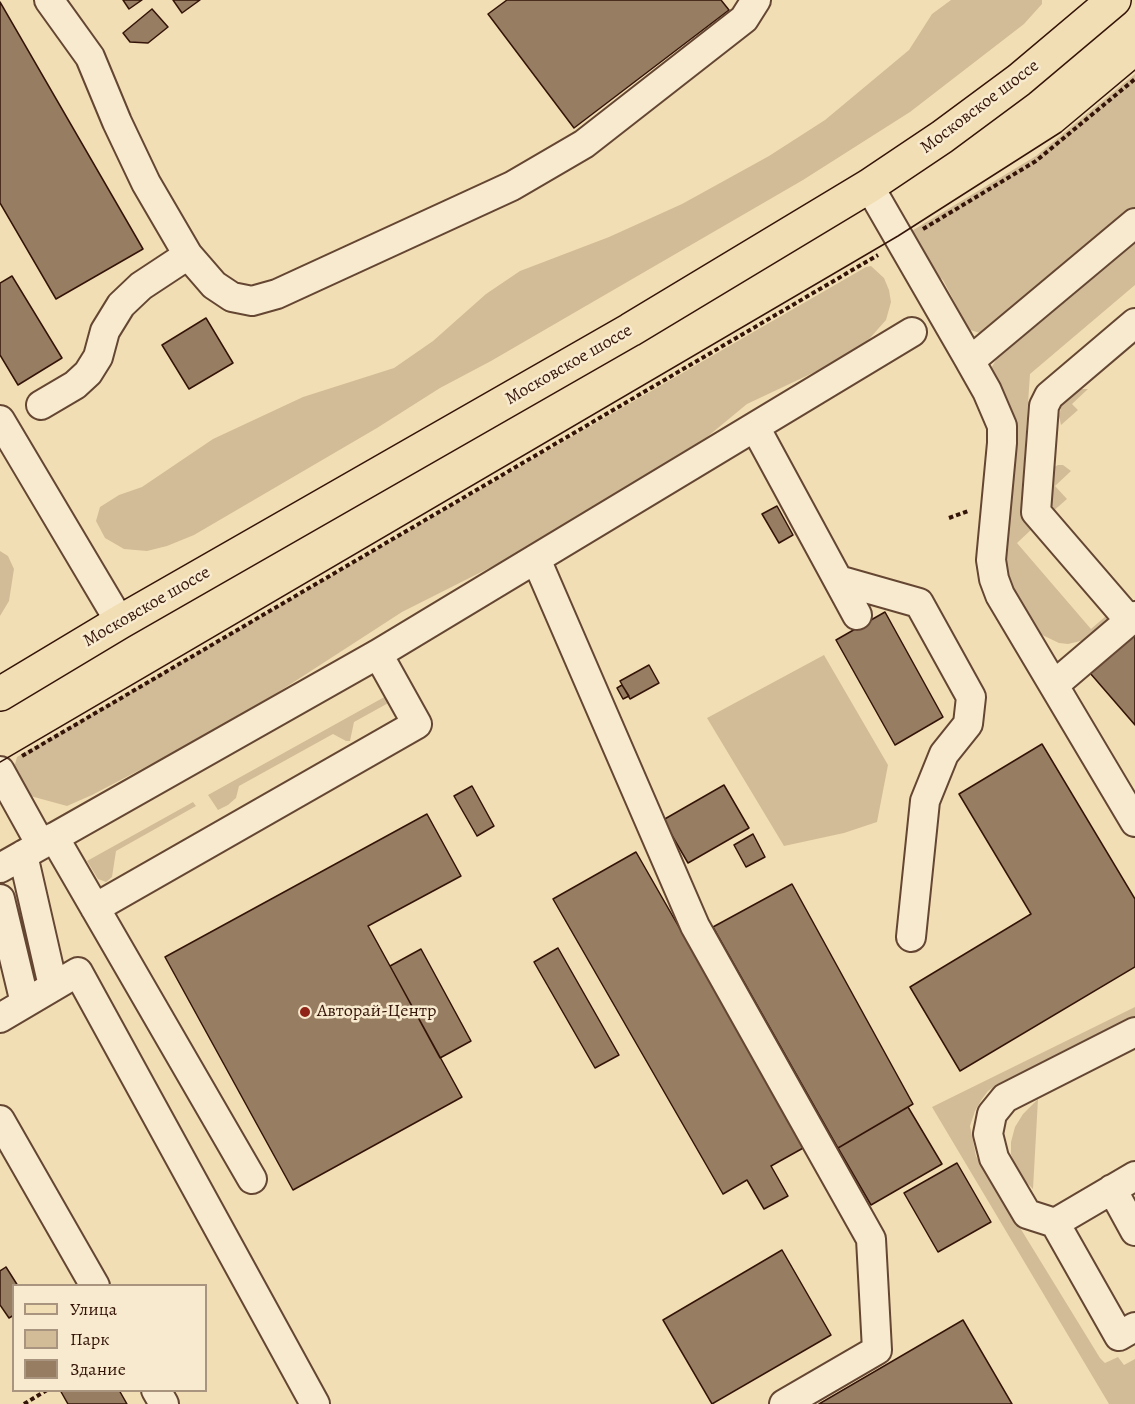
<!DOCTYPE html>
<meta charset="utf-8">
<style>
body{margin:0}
#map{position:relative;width:1135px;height:1404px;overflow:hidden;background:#f2deb4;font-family:Alegreya,serif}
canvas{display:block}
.legend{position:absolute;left:12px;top:1284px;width:195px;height:108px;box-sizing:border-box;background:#f7eace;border:2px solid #a9947f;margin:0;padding:8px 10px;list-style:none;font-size:18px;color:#341408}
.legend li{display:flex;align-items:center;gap:12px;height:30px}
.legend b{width:30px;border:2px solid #a9947f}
</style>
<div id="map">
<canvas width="1135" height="1404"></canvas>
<ul class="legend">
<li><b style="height:8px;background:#f2deb4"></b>Улица</li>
<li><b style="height:16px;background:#d2bc97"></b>Парк</li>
<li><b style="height:16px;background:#977d61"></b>Здание</li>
</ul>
</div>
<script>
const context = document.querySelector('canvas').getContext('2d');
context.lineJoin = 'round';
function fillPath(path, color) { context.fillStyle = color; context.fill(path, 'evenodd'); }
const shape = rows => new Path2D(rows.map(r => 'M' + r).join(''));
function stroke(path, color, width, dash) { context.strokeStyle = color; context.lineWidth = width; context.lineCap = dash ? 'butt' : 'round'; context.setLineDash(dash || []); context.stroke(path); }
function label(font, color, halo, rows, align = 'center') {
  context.font = font + ' Alegreya,serif'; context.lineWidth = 5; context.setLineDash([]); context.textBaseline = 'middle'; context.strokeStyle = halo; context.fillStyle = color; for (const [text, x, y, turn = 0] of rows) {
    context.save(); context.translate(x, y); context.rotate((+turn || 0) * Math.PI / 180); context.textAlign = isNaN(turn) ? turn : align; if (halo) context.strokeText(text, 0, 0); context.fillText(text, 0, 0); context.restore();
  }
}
fillPath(shape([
 [951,0,1042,0,1042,4,1024,24,910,112,803,180,491,361,440,388,377,428,194,535,167,546,147,551,124,549,105,538,96,521,100,507,119,495,142,487,213,439,303,397,394,368,433,341,486,294,520,271,609,237,682,204,769,156,825,120,909,50,932,14],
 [1135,74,1135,208,991,330,980,333,970,330,966,324,943,280,925,265,910,232,1036,156],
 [1135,242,1135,285,1030,374,1021,507,1022,512,1033,528,1017,543,1091,629,1106,616,1108,621,1089,639,1068,644,1059,643,1038,633,1006,583,990,370,996,360],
 [871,266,884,278,889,290,891,302,886,320,862,347,817,371,747,404,707,437,606,500,511,557,402,612,280,691,216,730,92,795,67,806,23,794,14,768,17,757,866,267],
 [1082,389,1088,389,1072,404,1078,410,1061,425,1059,416,1062,404,1067,397],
 [1058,465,1063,465,1071,471,1055,486,1067,499,1051,513,1049,511,1052,468],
 [0,551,8,556,14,569,9,601,0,616],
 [824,655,888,765,877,822,844,833,784,846,707,718],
 [388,695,392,701,354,722,350,741,346,741,333,734,239,786,236,798,228,805,218,810,208,795],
 [193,802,196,806,116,851,112,877,106,882,98,879,87,861],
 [1135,1007,1135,1017,998,1084,988,1091,982,1099,975,1111,970,1126,976,1156,1100,1358,1105,1363,1118,1357,1124,1365,1135,1359,1135,1404,1109,1404,932,1107],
 [1038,1099,1033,1189,1022,1178,1016,1168,1011,1154,1011,1142,1015,1127,1023,1114]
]), '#d2bc97');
const building = shape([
 [123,0,142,0,129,9,123,0],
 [173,0,200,0,182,13,173,0],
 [507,0,721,0,729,10,574,128,488,14,507,0],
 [0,2,143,249,56,299,0,203,0,2],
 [152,9,168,27,148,43,130,42,123,33,152,9],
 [12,276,62,358,18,385,0,355,0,283,12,276],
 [206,318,233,363,189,389,162,345,206,318],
 [777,506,793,535,779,543,762,514,777,506],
 [885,612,943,717,895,745,836,640,885,612],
 [1135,633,1135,725,1090,673,1135,633],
 [649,665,659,683,630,699,620,681,649,665],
 [622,685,629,696,623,699,617,688,622,685],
 [1042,744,1135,899,1135,967,960,1071,910,987,1031,914,959,794,1042,744],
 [724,785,749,828,688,863,663,820,724,785],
 [472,786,494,826,477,836,454,796,472,786],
 [427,814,461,876,368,926,462,1097,293,1190,165,957,427,814],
 [753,834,765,857,746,867,734,845,753,834],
 [636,852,805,1147,771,1166,788,1196,764,1209,747,1180,723,1194,553,899,636,852],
 [792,884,913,1104,838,1148,713,927,792,884],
 [558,948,619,1055,595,1068,534,962,558,948],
 [421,949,471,1041,440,1058,390,966,421,949],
 [908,1107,942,1164,871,1205,838,1148,908,1107],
 [957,1163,991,1222,938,1252,904,1193,957,1163],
 [782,1250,831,1335,712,1404,663,1320,782,1250],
 [6,1267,18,1286,14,1286,14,1315,9,1318,0,1305,0,1271,6,1267],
 [963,1320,1012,1404,819,1404,963,1320],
 [60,1390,119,1390,127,1404,68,1404,60,1390]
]);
fillPath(building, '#977d61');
stroke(building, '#341408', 1.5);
const minor = shape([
 [49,0,90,57,117,122,146,183,188,255,214,285,232,297,252,301,277,294,512,186,584,144,744,19,756,0],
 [869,186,970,361,1135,223],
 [970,361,987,391,1002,426,1002,443,991,560,994,579,1000,595,1135,822],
 [41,405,75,385,88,373,98,357,105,331,121,305,141,286,188,255],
 [0,420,120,622],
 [755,427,857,615],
 [536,559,695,926,871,1239,877,1350,784,1404],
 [838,580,919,603,971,697,968,724,944,754,925,801,911,937],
 [1130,621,1036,512,1044,406,1049,396,1135,323],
 [1054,685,1135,616],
 [0,771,41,845],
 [54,837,252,1179],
 [23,855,53,986],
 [0,868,378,654,912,332],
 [0,899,25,1003],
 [95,908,417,724,378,654],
 [0,1018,78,972,315,1404],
 [1135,1032,1005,1098,992,1114,988,1134,994,1158,1027,1214,1055,1223,1119,1336,1135,1327],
 [0,1120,95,1286],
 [1112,1189,1135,1231],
 [1055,1223,1135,1176],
 [156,1390,164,1404]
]);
const major = shape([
 [0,694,120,622,630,330,869,186,942,137,1019,80,1114,0]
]);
stroke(minor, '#644633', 32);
stroke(major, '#341408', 36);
stroke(shape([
 [923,229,1036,161,1135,79],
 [949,518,968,511],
 [22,756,878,255],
 [24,1404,47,1390]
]), '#341408', 4, [4.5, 3]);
stroke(minor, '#f7eace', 28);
stroke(major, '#f2deb4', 33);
stroke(shape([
 [0,762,898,236,1061,132,1135,70]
]), '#341408', 1.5);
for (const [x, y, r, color] of [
 [305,1012,6,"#8f2418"]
]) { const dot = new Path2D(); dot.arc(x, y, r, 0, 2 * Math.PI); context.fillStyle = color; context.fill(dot); stroke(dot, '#f7eace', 2); }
label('18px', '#341408', '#f7eace', [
 ["Московское шоссе",980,107,-37],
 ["Московское шоссе",569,365,-30],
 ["Московское шоссе",147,607,-30]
]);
label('18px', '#341408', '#f7eace', [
 ["Авторай-Центр",317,1012]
], 'left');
</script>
